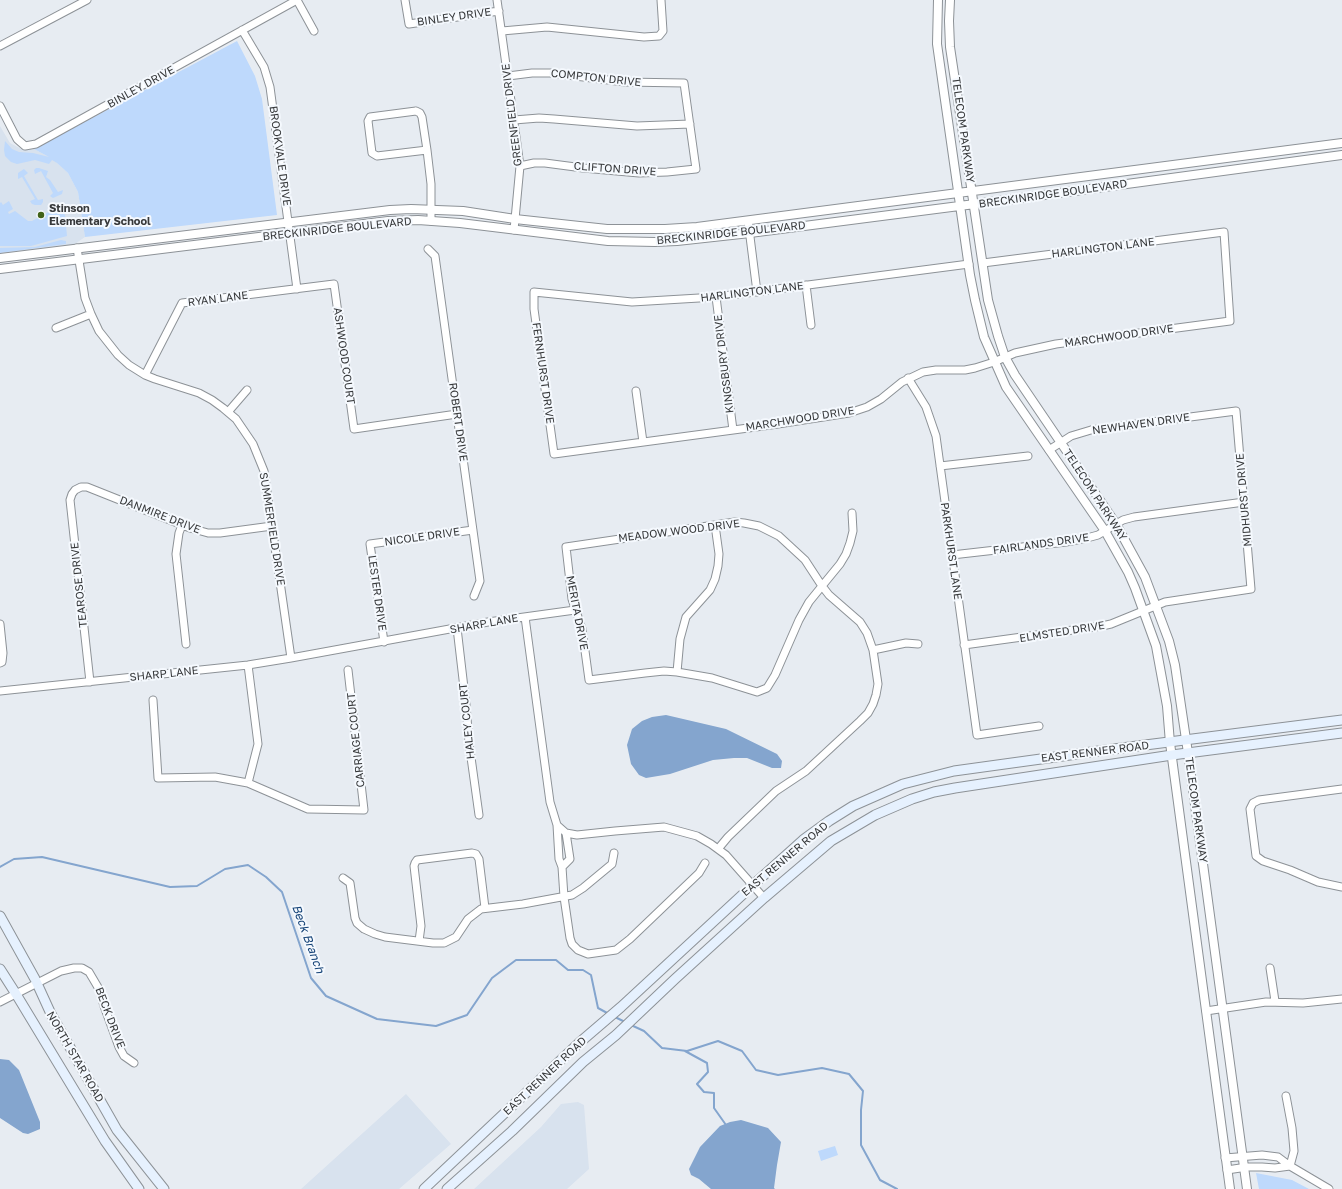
<!DOCTYPE html>
<style>
body{margin:0}
canvas{display:block;background:#e7ecf2}
</style>
<canvas width="1342" height="1189"></canvas>
<script>
const context = document.querySelector('canvas').getContext('2d');
context.lineJoin = 'round';
function fillPath(path, color) { context.fillStyle = color; context.fill(path, 'evenodd'); }
const shape = rows => new Path2D(rows.map(r => 'M' + r).join(''));
function stroke(path, color, width, dash) { context.strokeStyle = color; context.lineWidth = width; context.lineCap = dash ? 'butt' : 'round'; context.setLineDash(dash || []); context.stroke(path); }
function label(font, color, halo, rows, align = 'center') {
  context.font = font + ' "Golos Text",sans-serif'; context.lineWidth = 4; context.setLineDash([]); context.textBaseline = 'middle'; context.strokeStyle = halo; context.fillStyle = color; for (const [text, x, y, turn = 0] of rows) {
    context.save(); context.translate(x, y); context.rotate((+turn || 0) * Math.PI / 180); context.textAlign = isNaN(turn) ? turn : align; if (halo) context.strokeText(text, 0, 0); context.fillText(text, 0, 0); context.restore();
  }
}
fillPath(shape([
 [0,126,10,143,23,150,34,149,53,159,68,173,78,192,85,237,63,252,0,260],
 [406,1094,451,1144,399,1189,301,1189],
 [578,1102,584,1105,589,1169,567,1189,474,1189,541,1127,561,1104]
]), '#d8e2ee');
fillPath(shape([
 [237,41,255,76,262,99,277,215,85,237,78,192,68,173,57,163,52,160,49,164,35,160,17,164,11,162,5,156,4,150,5,141,12,149,19,152,33,153,49,157,34,149],
 [36,168,39,168,48,171,46,177,50,180,58,192,63,190,62,194,53,198,50,196,53,193,41,171,35,174,34,170],
 [24,169,28,173,24,176,38,200,43,199,43,202,41,205,35,205,32,204,30,201,35,199,22,177,18,179,18,173],
 [9,201,13,209,8,212,9,214,15,211,28,221,32,221,52,210,59,209,65,215,67,236,31,246,0,246,0,203,1,202,3,205],
 [61,240,66,241,66,244,0,253,0,248,35,247],
 [835,1146,838,1155,821,1161,818,1151],
 [1256,1173,1292,1180,1309,1189,1259,1189]
]), '#bed9fc');
fillPath(shape([
 [666,715,726,729,777,754,782,761,781,768,772,768,747,758,734,758,713,760,670,774,646,778,639,775,631,764,627,745,632,729,642,721,652,717],
 [0,1059,9,1060,19,1070,40,1122,40,1129,28,1134,23,1133,0,1118],
 [741,1120,768,1128,781,1142,777,1165,774,1188,775,1189,711,1189,699,1179,691,1175,689,1169,700,1147,720,1126,730,1122]
]), '#84a5ce');
stroke(shape([
 [0,867,14,859,42,857,170,887,197,886,225,869,248,865,266,877,282,892,311,978,326,996,377,1019,436,1026,467,1015,492,978,516,960,556,960,568,970,583,970,591,975,598,1008,609,1014],
 [615,1017,625,1022],
 [631,1025,644,1031,662,1048,687,1051,718,1041,742,1051,756,1070,778,1075,822,1068,849,1074,863,1091,861,1110,861,1145,880,1180,897,1189],
 [685,1051,707,1063,708,1072,697,1084,704,1092,714,1093,714,1108,726,1125]
]), '#84a5ce', 2);
const minor = shape([
 [297,0,314,31],
 [405,0,409,24,499,11],
 [497,0,520,166,514,230],
 [242,30,264,67,270,87,297,289],
 [502,31,547,27,644,37,659,36,663,31,661,0],
 [0,46,87,0],
 [508,76,532,73,550,73,625,82,684,83,696,169,667,172,639,173,583,168,545,163,534,163,520,166],
 [0,106,17,139,25,146,36,144,297,0],
 [416,111,420,113,422,117,427,150,377,156,372,153,368,121,370,117,416,111],
 [514,120,539,118,554,119,637,126,690,124],
 [427,150,431,184,431,221],
 [748,221,757,292],
 [77,248,85,298,91,314,99,331,118,355,129,365,145,375,155,379,199,393,212,400,223,408,236,419,253,444,264,471,291,658],
 [428,249,435,256,480,581,474,596],
 [969,264,716,297,632,302,534,292,534,309,554,454,778,424,849,413,867,407,881,399,902,382,923,372,936,370,965,370,975,368,994,362,1015,353,1056,344,1230,321,1224,232,983,263],
 [806,285,811,325],
 [716,297,733,430],
 [56,328,91,314],
 [145,375,182,303,334,284,354,429,457,414],
 [908,378,926,407,936,436,977,735,1039,726],
 [636,391,643,442],
 [228,412,247,390],
 [940,466,1028,456],
 [182,525,179,533,176,554,186,644],
 [952,555,1066,542,1087,538,1098,535,1123,520,1134,517,1244,502],
 [525,617,550,802,557,825,566,833,577,835,615,831,664,827,697,836,711,844,726,855,764,898],
 [0,624,3,653,2,662,0,663],
 [457,628,466,705,469,743,479,815],
 [384,642,370,544,473,530],
 [964,645,1102,626,1111,624,1165,602,1251,589,1236,411,1091,430,1071,436,1049,450],
 [873,650,906,643,918,644],
 [248,665,258,744,248,783],
 [677,672,680,639,686,617,710,590,715,579,718,566,719,554,715,525],
 [90,682,70,500,72,494,75,490,81,487,87,487,190,528,208,533,220,533,272,526],
 [0,691,248,665,291,658,488,622,575,610],
 [153,700,158,778,215,777,248,783,308,809,364,810,348,670],
 [1342,789,1259,800,1253,803,1250,809,1256,856,1263,861,1290,870,1318,882,1342,887],
 [557,825,559,859,562,867,564,897,570,938,572,944,578,950,588,954,616,950,630,939,699,873,705,863],
 [718,849,728,837,776,791,806,771,860,721,868,713,873,704,876,695,878,684,873,650,867,633,860,622,829,595,822,586,805,560,779,536,759,526,744,523,735,522,566,547,572,599,582,629,589,680,645,673,664,671,677,672,712,678,757,692,767,688,775,675,799,620,809,602,822,586,840,564,846,554,850,543,853,531,852,513],
 [562,867,570,859,566,833],
 [343,878,350,883,355,918,357,923,364,929,375,934,385,937,433,943,444,943,456,937,468,919,481,909,523,904,572,895,583,888,612,864,614,853],
 [419,941,421,926,414,866,415,863,417,860,472,853,476,854,479,859,485,908],
 [1270,968,1275,1001],
 [0,1002,61,971,74,968,82,968,89,972,99,989,104,1006,119,1047,124,1056,134,1063],
 [1206,1011,1266,1002,1303,1003,1342,999],
 [1286,1096,1292,1128,1294,1151,1290,1166],
 [1225,1158,1262,1155,1278,1157,1290,1166,1329,1189],
 [1227,1170,1247,1167,1262,1167,1275,1168,1290,1166]
]);
const tertiary = shape([
 [938,0,937,44,970,275,975,300,984,337,1006,387,1105,531,1128,572,1135,588,1156,646,1167,706,1170,743,1230,1189],
 [950,0,949,21,950,47,988,300,998,336,1005,357,1015,375,1116,524,1145,577,1169,641,1175,665,1188,753,1247,1189],
 [0,258,390,210,411,209,463,211,515,219,607,229,665,229,697,227,1342,143],
 [0,269,388,221,418,220,460,223,608,241,655,242,677,241,750,233,1060,193,1342,155]
]);
const secondary = shape([
 [0,916,35,979,51,1014,117,1130,164,1189],
 [0,969,16,994,105,1141,139,1189],
 [424,1189,579,1043,621,1007,753,885,803,840,829,821,853,806,903,784,954,771,1106,750,1342,720],
 [447,1189,512,1131,583,1062,616,1035,675,979,764,898,831,841,875,815,912,799,934,792,955,788,1172,755,1342,733]
]);
stroke(minor, '#8d9297', 9);
stroke(tertiary, '#8d9297', 10);
stroke(secondary, '#8d9297', 11);
stroke(minor, '#fff', 7);
stroke(tertiary, '#fff', 8);
stroke(secondary, '#e6f1fe', 9);
for (const [x, y, r, color] of [
 [41,215,4,"#416219"]
]) { const dot = new Path2D(); dot.arc(x, y, r, 0, 2 * Math.PI); context.fillStyle = color; context.fill(dot); stroke(dot, '#f5f9fe', 1.5); }
label('11px', '#37393b', '#f5f9fe', [
 ["BINLEY DRIVE",454,17,-8],
 ["COMPTON DRIVE",596,78,6],
 ["BINLEY DRIVE",141,87,-29],
 ["GREENFIELD DRIVE",512,115,-97],
 ["TELECOM PARKWAY",963,130,82],
 ["BROOKVALE DRIVE",280,156,82],
 ["CLIFTON DRIVE",615,169,4],
 ["BRECKINRIDGE BOULEVARD",1053,194,-8],
 ["BRECKINRIDGE BOULEVARD",337,229,-6],
 ["BRECKINRIDGE BOULEVARD",731,233,-6],
 ["HARLINGTON LANE",1103,248,-7],
 ["HARLINGTON LANE",752,292,-7],
 ["RYAN LANE",218,299,-7],
 ["MARCHWOOD DRIVE",1119,336,-8],
 ["ASHWOOD COURT",344,356,82],
 ["KINGSBURY DRIVE",724,364,-97],
 ["FERNHURST DRIVE",543,373,82],
 ["MARCHWOOD DRIVE",800,419,-9],
 ["ROBERT DRIVE",458,422,82],
 ["NEWHAVEN DRIVE",1141,424,-8],
 ["TELECOM PARKWAY",1095,495,57],
 ["MIDHURST DRIVE",1244,500,-95],
 ["DANMIRE DRIVE",160,515,21],
 ["SUMMERFIELD DRIVE",272,529,81],
 ["MEADOW WOOD DRIVE",679,531,-7],
 ["NICOLE DRIVE",422,537,-8],
 ["FAIRLANDS DRIVE",1041,544,-8],
 ["PARKHURST LANE",951,551,82],
 ["TEAROSE DRIVE",79,585,-96],
 ["LESTER DRIVE",377,593,82],
 ["MERITA DRIVE",577,613,79],
 ["SHARP LANE",484,624,-10],
 ["ELMSTED DRIVE",1062,632,-9],
 ["SHARP LANE",164,674,-6],
 ["HALEY COURT",467,721,-96],
 ["CARRIAGE COURT",356,740,-96],
 ["EAST RENNER ROAD",1095,752,-7],
 ["TELECOM PARKWAY",1196,810,82],
 ["EAST RENNER ROAD",785,859,-40],
 ["BECK DRIVE",110,1018,69],
 ["NORTH STAR ROAD",75,1057,60],
 ["EAST RENNER ROAD",545,1076,-43]
]);
label('bold 11px', '#37393b', '#f5f9fe', [
 ["Stinson",49,209],
 ["Elementary School",49,222]
], 'left');
label('italic 12px', '#144276', '#f5f9fe', [
 ["Beck Branch",308,939,70]
]);
</script>
